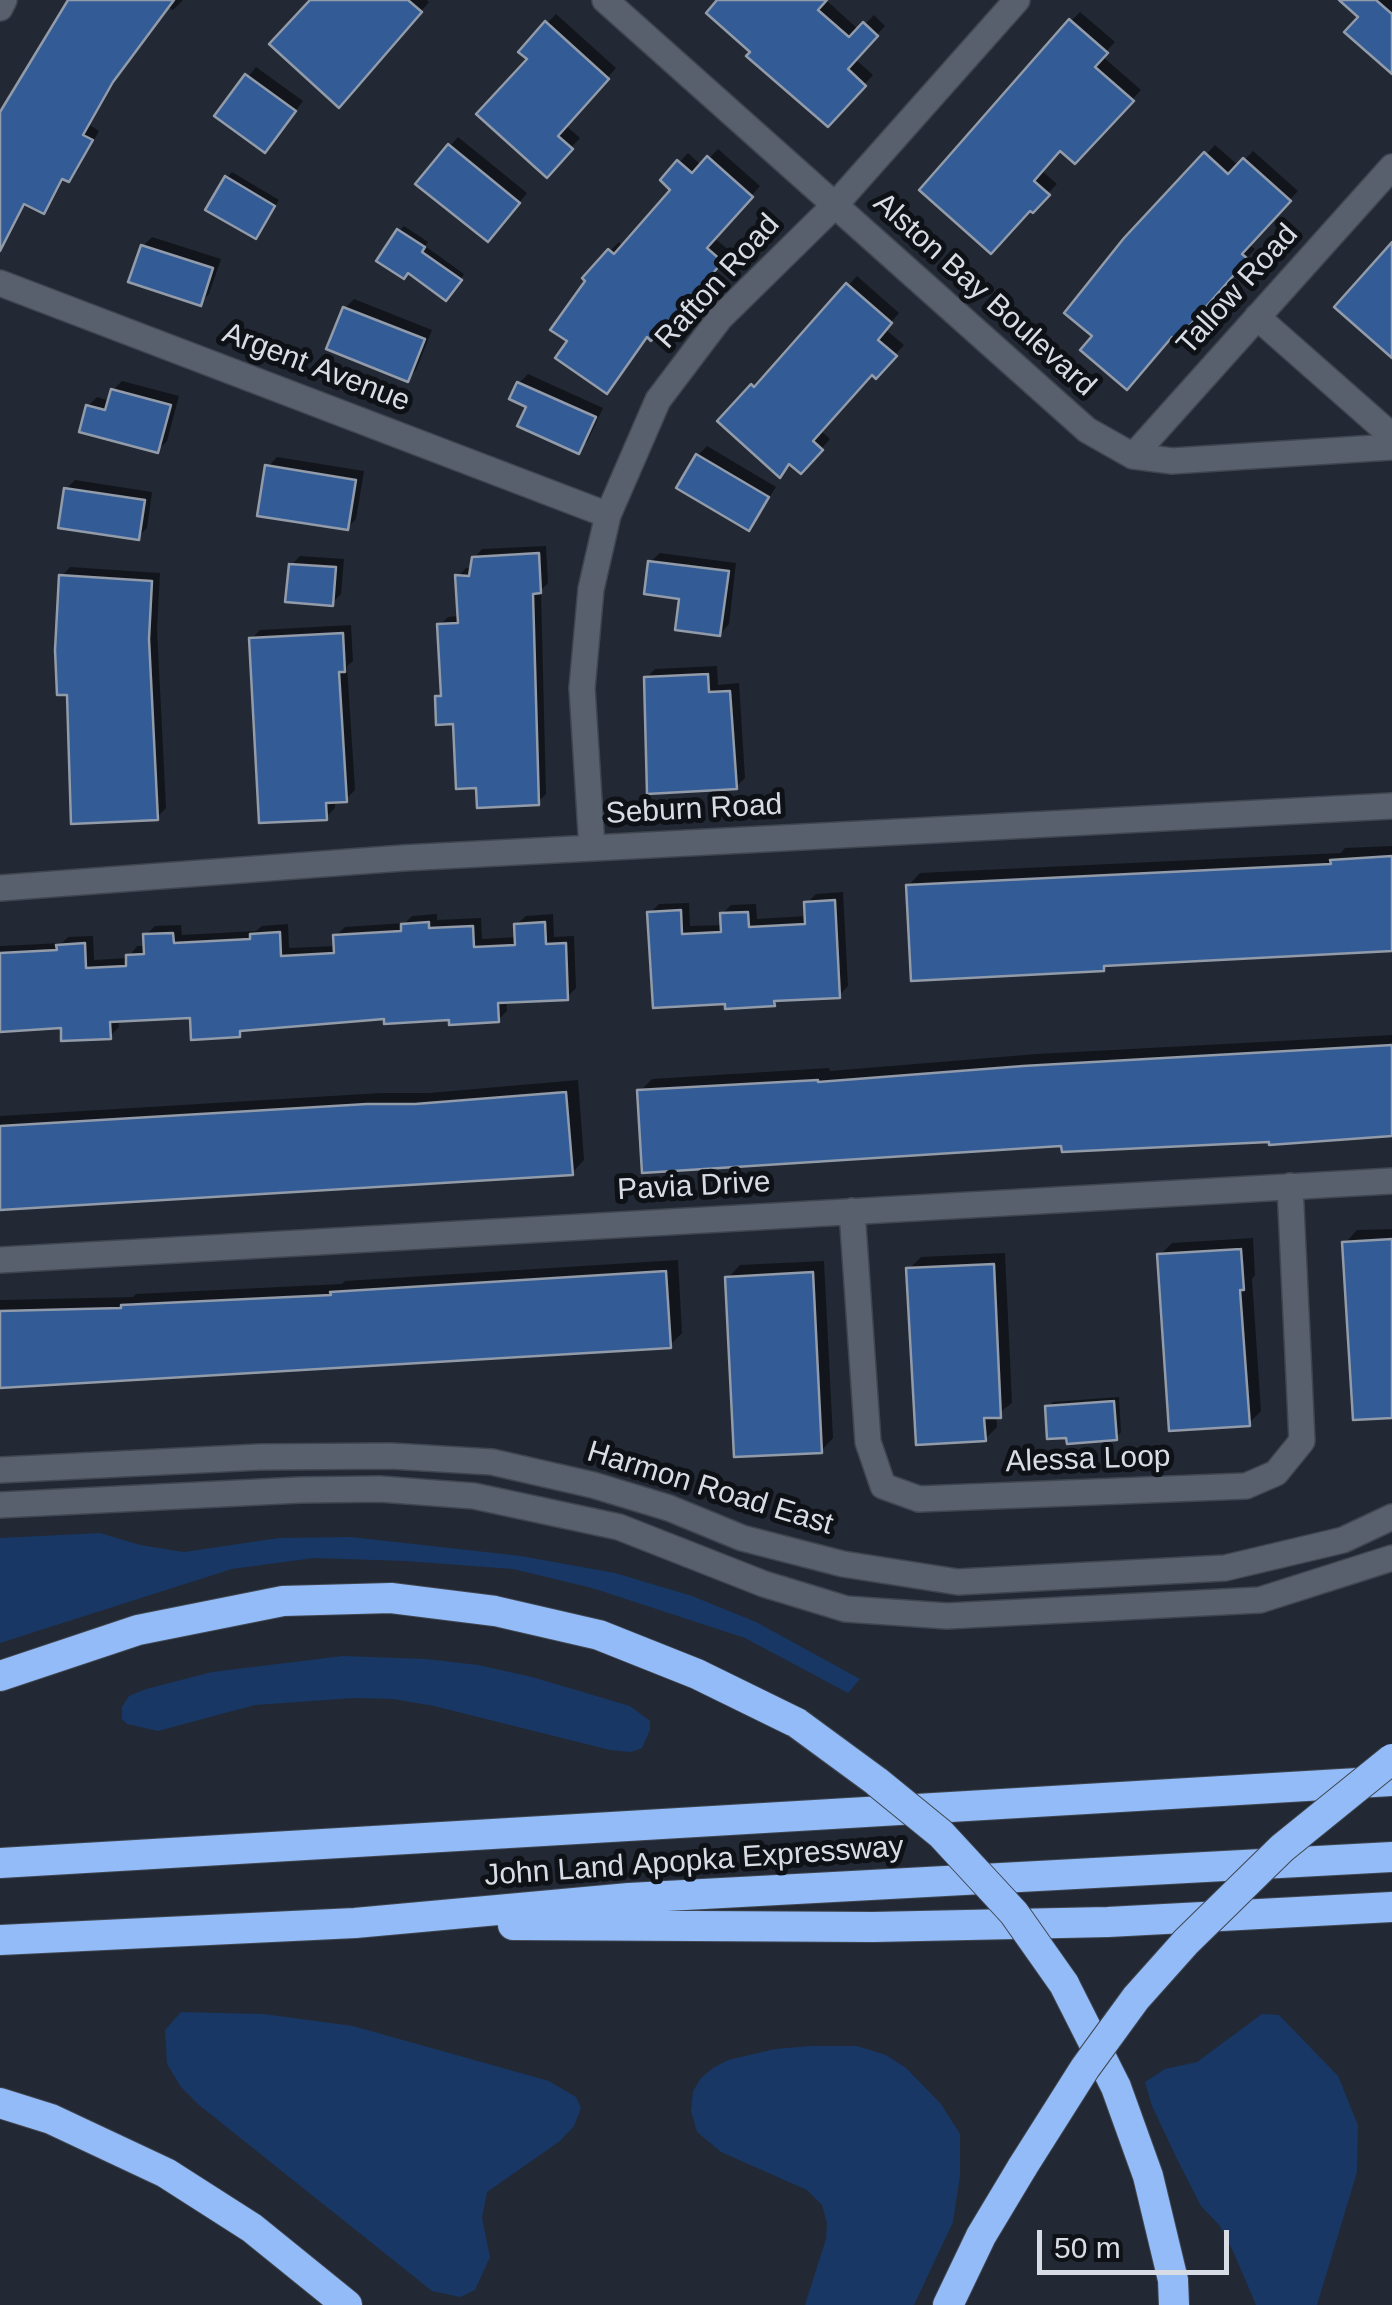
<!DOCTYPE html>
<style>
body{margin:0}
#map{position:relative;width:1392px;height:2305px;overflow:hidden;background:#222934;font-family:Arial,sans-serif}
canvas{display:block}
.scale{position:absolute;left:1037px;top:2230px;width:192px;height:45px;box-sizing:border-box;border:5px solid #d8dde5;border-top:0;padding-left:12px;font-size:30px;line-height:35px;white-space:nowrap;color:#d8dde5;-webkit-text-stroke:8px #0e1116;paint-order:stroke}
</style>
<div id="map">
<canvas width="1392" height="2305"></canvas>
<div class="scale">50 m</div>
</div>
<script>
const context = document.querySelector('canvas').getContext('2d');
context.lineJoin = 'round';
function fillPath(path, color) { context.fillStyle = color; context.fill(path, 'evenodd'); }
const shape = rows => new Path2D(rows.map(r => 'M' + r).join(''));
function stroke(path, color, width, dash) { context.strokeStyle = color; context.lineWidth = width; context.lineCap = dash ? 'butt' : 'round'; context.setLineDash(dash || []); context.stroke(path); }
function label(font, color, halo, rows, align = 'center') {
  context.font = font + ' Arial,sans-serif'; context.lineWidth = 10; context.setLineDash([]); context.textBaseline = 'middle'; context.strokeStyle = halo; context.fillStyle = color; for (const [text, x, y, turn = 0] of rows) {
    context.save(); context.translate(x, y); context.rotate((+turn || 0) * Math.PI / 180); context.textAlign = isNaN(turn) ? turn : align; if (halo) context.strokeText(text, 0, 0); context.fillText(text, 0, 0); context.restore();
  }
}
fillPath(shape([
 [100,1533,140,1545,184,1552,279,1538,351,1537,521,1556,615,1573,692,1596,756,1622,860,1679,848,1693,745,1638,592,1588,513,1569,405,1561,314,1558,232,1569,0,1643,0,1538],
 [343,1656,426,1659,478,1665,532,1677,630,1706,650,1721,650,1730,642,1748,631,1752,610,1750,434,1706,393,1699,354,1698,255,1705,158,1731,127,1724,122,1719,122,1707,129,1696,146,1689,212,1672],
 [181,2012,263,2014,353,2026,549,2081,576,2097,581,2108,574,2126,560,2141,487,2192,482,2218,490,2257,475,2290,460,2297,432,2291,199,2105,181,2087,167,2064,165,2030],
 [1262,2014,1279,2015,1338,2076,1358,2125,1357,2172,1317,2305,1256,2305,1233,2251,1220,2226,1201,2206,1177,2159,1152,2106,1145,2082,1165,2069,1197,2062],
 [811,2046,857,2046,886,2055,906,2068,941,2104,960,2134,960,2176,953,2222,914,2305,805,2305,826,2239,827,2223,822,2205,807,2190,721,2152,697,2132,691,2111,693,2091,701,2078,713,2068,728,2060,775,2049]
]), '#183764');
fillPath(shape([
 [72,0,183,0,173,10,168,7,121,71,90,125,99,131,77,171,69,179,65,177,52,202,44,211,27,203,13,222,0,215,0,118],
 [314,0,427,0,429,2,348,96],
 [721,0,826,0,859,30,874,15,885,26,855,59,873,75,836,115,753,51],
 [1347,0,1392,0,1392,71,1361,17],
 [1080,12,1115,42,1102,56,1141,90,1075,161,1061,148,1041,170,1057,184,991,251,1071,21],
 [556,14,616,68,565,125,580,138,546,175,530,59,521,51],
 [256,67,303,101,273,141,218,115],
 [458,137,527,193,497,230,450,146],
 [1215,145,1239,166,1253,151,1298,191,1249,244,1255,249,1185,328,1173,334,1096,336,1126,240],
 [718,149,760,186,714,238,730,251,660,328,648,335,570,341,610,251,619,242,624,247,674,190,663,180,688,153,702,166],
 [232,172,279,200,261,230,227,178],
 [404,226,428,242,425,246,464,274,451,293,399,231],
 [152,237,221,259,209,294,200,303,143,246],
 [857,276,899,313,885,329,904,345,885,366,873,372,820,430,830,439,810,462,791,462,780,475,721,421,761,377,764,379],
 [354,299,432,330,416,370,407,379,345,308],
 [528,374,603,408,587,442,578,451,529,405,519,383],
 [122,381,179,396,167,441,158,450,88,406,97,397,110,401,113,390],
 [707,446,776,487,749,528,698,455],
 [277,457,364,471,356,519,347,528,268,467],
 [75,480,152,492,147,528,138,537,66,489],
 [546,546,548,583,541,590,546,794,538,802,479,785,455,722,437,697,443,691,440,625,448,617,460,616,458,576,466,568,473,568,474,558,482,549],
 [660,553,736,563,729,624,720,634,650,562],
 [300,556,344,559,341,594,332,603,291,565],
 [70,567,160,573,157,629,166,808,157,817,61,577],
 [351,625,353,661,347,666,355,790,346,799,335,800,335,808,326,817,251,639,260,630],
 [717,666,718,685,739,683,745,778,736,787,646,678,655,669],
 [1392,846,1392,950,1108,963,1103,969,908,886,920,873,1341,853,1345,848],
 [843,892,848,986,839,995,779,998,773,1004,650,913,659,904,689,903,690,926,723,925,722,914,731,905,756,904,757,919,807,916,807,903,816,894],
 [437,914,437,920,481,918,482,939,517,937,516,925,526,916,553,914,554,937,574,936,576,988,567,997,506,1001,507,1011,498,1020,386,1017,246,1028,239,1035,192,1015,118,1019,119,1027,110,1036,63,1026,0,1030,0,946,62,943,68,937,93,936,94,960,128,958,137,946,146,946,146,935,155,926,181,925,182,935,256,931,262,926,288,924,289,948,336,946,336,936,345,927,405,923,412,916],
 [1392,1035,1392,1133,1064,1143,640,1091,652,1079,829,1068,830,1071,1037,1054],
 [578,1080,584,1160,572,1173,0,1207,0,1116,381,1093,429,1093],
 [1392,1229,1392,1415,1345,1243,1357,1230],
 [1253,1238,1255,1275,1252,1279,1261,1411,1249,1423,1160,1255,1172,1243],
 [1005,1253,1012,1403,996,1415,997,1427,985,1439,909,1269,921,1257],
 [678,1260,682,1333,670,1345,0,1386,0,1300,133,1297,136,1294,342,1284,345,1281],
 [824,1261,833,1438,821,1451,728,1278,740,1265],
 [1119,1397,1121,1432,1116,1438,1069,1435,1048,1407,1053,1402]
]), '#0007');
const building = shape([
 [68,0,174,0,113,82,83,135,93,140,69,182,62,179,44,214,24,204,0,251,0,112,68,0],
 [310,0,408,0,422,12,339,108,269,44,310,0],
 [717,0,827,0,818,10,849,37,863,22,878,36,848,69,866,86,828,127,746,56,750,52,706,13,717,0],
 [1339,0,1376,0,1392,14,1392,74,1344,32,1358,17,1339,0],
 [1069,19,1108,53,1095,67,1134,101,1075,164,1060,151,1034,181,1050,195,1033,213,1030,211,991,254,919,190,1069,19],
 [545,21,609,79,558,136,573,149,547,178,476,114,527,59,518,52,545,21],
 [245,74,296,111,265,153,214,116,245,74],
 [448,144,520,203,488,242,415,184,448,144],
 [1204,152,1228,174,1243,158,1291,201,1242,254,1248,259,1176,341,1172,337,1127,390,1080,350,1092,336,1064,313,1124,238,1204,152],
 [707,156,753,197,707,248,723,262,651,341,647,337,607,394,555,358,567,341,550,330,585,281,582,278,608,249,614,254,670,190,660,180,677,160,692,173,707,156],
 [225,176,275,206,256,239,205,210,225,176],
 [397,229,425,247,422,252,462,280,446,301,408,273,404,279,376,261,397,229],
 [1392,242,1392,358,1334,307,1392,242],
 [141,245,213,268,201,306,128,282,141,245],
 [846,283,892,323,878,340,897,356,876,379,872,375,813,441,823,450,801,474,789,464,780,478,717,421,751,384,754,387,846,283],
 [343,307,425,339,408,382,326,349,343,307],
 [517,382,596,417,579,454,517,426,526,407,509,399,517,382],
 [111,389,171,405,158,453,79,432,86,405,105,410,111,389],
 [696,454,769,497,749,531,676,488,696,454],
 [265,465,356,480,348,530,257,516,265,465],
 [64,488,145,500,139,540,58,528,64,488],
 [539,553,541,593,533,594,539,805,477,808,476,788,456,789,453,724,436,725,435,696,441,696,437,624,458,623,455,575,469,576,472,557,539,553],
 [648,561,729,571,720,636,675,630,679,599,644,594,648,561],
 [289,564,336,567,333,606,285,602,289,564],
 [59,575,152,581,149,639,158,820,71,824,67,695,57,695,55,650,59,575],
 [343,633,345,672,339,672,347,802,326,803,327,820,259,823,249,638,343,633],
 [708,674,709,692,730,691,737,789,647,794,644,677,708,674],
 [1392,856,1392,951,1104,966,1104,971,911,981,906,885,1331,864,1330,860,1392,856],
 [835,900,840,998,774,1001,775,1006,725,1009,725,1004,653,1008,647,912,681,910,682,934,721,932,720,913,748,912,749,927,805,924,804,902,835,900],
 [429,922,429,928,473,926,474,947,515,945,514,924,545,922,546,944,566,943,568,1000,498,1003,499,1022,449,1025,449,1020,384,1024,384,1019,240,1031,240,1037,191,1040,190,1018,110,1022,111,1039,61,1041,61,1028,0,1032,0,953,57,950,56,945,85,943,86,968,126,966,126,955,144,954,143,934,173,933,174,943,250,939,250,934,280,932,281,956,334,953,333,935,401,931,401,924,429,922],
 [1392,1045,1392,1136,1269,1145,1269,1142,1062,1152,1061,1146,642,1173,637,1090,818,1080,818,1082,1023,1066,1392,1045],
 [566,1092,573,1175,0,1210,0,1126,367,1104,415,1104,566,1092],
 [1392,1239,1392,1418,1353,1420,1342,1242,1392,1239],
 [1241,1249,1244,1290,1240,1290,1250,1426,1169,1431,1157,1254,1241,1249],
 [994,1264,1001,1418,984,1418,986,1441,916,1445,906,1268,994,1264],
 [666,1271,671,1348,0,1388,0,1311,121,1308,121,1305,331,1295,330,1292,666,1271],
 [813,1272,822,1453,734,1457,725,1277,813,1272],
 [1114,1401,1117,1440,1067,1444,1066,1438,1047,1439,1045,1406,1114,1401]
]);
fillPath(building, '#335b96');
stroke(building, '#929ba9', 2.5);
const minor = shape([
 [605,0,1087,430,1133,456,1172,461,1392,447],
 [0,8,4,0],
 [0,283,608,515],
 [1257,317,1392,436],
 [1133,456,1392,167],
 [592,848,582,688,591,589,608,515,658,400,720,318,835,205,1017,0],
 [0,888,403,858,1392,806],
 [852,1211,868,1442,883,1486,919,1499,1246,1486,1276,1473,1302,1441,1290,1186],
 [0,1260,1392,1181],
 [0,1470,260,1457,391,1456,492,1462,593,1485,669,1508,742,1538,843,1564,958,1582,1225,1568,1343,1540,1392,1517],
 [0,1505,300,1490,380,1489,474,1496,619,1527,764,1584,846,1609,947,1616,1260,1600,1392,1558]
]);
const motorway = shape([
 [0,1676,138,1630,283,1601,391,1598,495,1611,599,1635,697,1674,797,1723],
 [0,1863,1392,1781],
 [513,1925,873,1927,1108,1922,1392,1907],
 [0,1940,355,1923,629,1898,1392,1857],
 [1064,1984,1116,2087,1148,2176,1173,2280,1174,2305],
 [0,2103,51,2119,166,2173,252,2228,347,2305],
 [948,2305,981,2236,1023,2166]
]);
stroke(minor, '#404650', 28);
stroke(motorway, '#404650', 32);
stroke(minor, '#58606d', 25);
stroke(motorway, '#92bbf8', 30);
const motorwayBridge = shape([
 [797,1723,876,1781,941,1834,1014,1913,1064,1984],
 [1023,2166,1085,2068,1136,1998,1186,1942,1282,1848,1392,1759]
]);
stroke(motorwayBridge, '#404650', 32, []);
stroke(motorwayBridge, '#92bbf8', 30);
label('30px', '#d8dde5', '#0e1116', [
 ["Rafton Road",718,282,-48],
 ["Tallow Road",1238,290,-48],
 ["Alston Bay Boulevard",984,295,42],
 ["Argent Avenue",316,368,21],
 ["Seburn Road",694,810,-3],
 ["Pavia Drive",694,1187,-3],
 ["Alessa Loop",1088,1460,-2],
 ["Harmon Road East",710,1489,17],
 ["John Land Apopka Expressway",694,1862,-4]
]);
</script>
